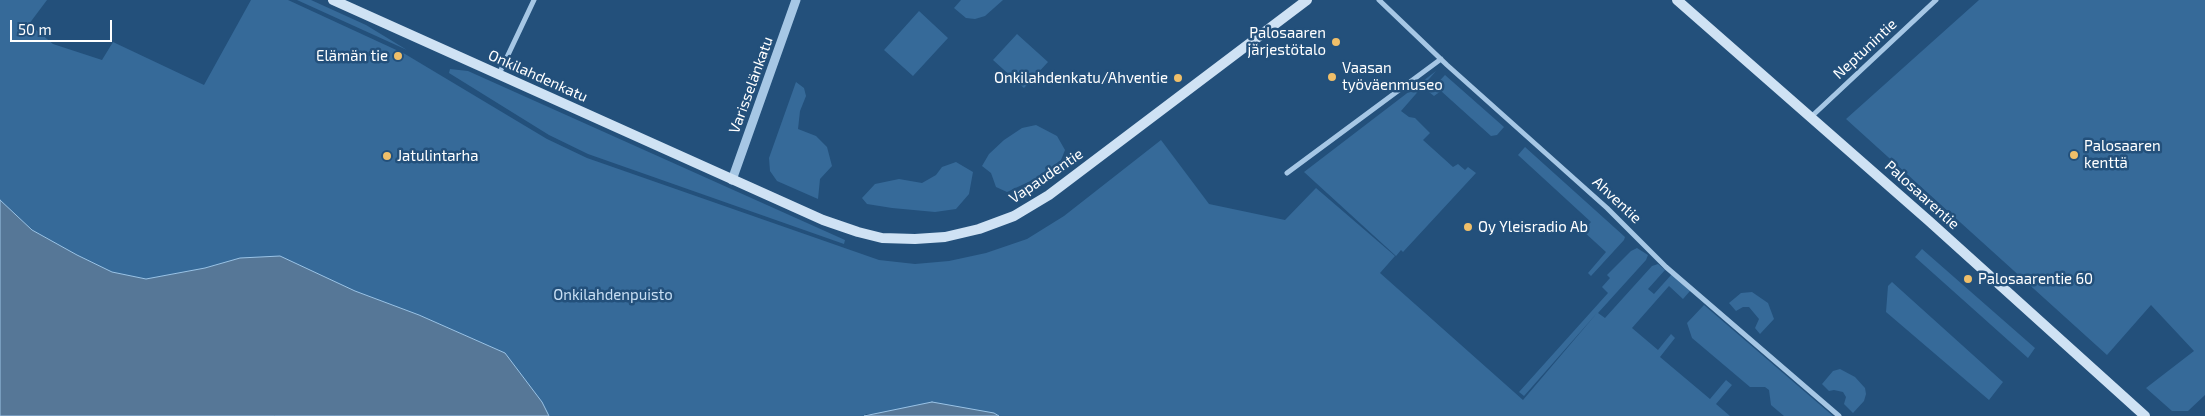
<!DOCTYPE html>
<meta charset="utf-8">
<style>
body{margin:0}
#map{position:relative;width:2205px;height:416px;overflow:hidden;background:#23507b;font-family:"Exo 2",sans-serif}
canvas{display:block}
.scale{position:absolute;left:10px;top:20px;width:102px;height:22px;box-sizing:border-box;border:2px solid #fff;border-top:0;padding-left:6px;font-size:15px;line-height:18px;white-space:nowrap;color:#fff;-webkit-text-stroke:4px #23507b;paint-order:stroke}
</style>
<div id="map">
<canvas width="2205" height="416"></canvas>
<div class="scale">50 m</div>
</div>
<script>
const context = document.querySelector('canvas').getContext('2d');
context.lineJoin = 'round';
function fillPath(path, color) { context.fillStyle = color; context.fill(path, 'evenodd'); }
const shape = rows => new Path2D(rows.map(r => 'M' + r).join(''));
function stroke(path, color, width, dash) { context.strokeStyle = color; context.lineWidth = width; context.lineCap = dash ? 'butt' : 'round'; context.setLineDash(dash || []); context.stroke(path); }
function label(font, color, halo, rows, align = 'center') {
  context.font = font + ' "Exo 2",sans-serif'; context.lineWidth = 5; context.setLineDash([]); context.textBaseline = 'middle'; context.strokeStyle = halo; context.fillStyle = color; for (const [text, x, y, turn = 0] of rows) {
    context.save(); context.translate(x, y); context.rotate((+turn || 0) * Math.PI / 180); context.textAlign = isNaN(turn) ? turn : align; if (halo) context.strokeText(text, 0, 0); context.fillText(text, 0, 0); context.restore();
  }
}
fillPath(shape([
 [0,0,47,0,29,24,53,44,102,60,113,42,204,85,251,0,288,0,405,54,547,139,587,158,879,260,915,264,949,261,986,253,1027,239,1064,216,1161,140,1209,204,1285,220,1316,188,1395,256,1380,273,1523,400,1597,313,1524,396,1519,392,1608,293,1602,287,1610,278,1607,275,1631,251,1637,248,1648,255,1646,260,1598,313,1605,318,1652,266,1658,264,1665,270,1648,289,1654,294,1672,274,1690,291,1683,299,1669,286,1632,328,1658,350,1671,334,1675,338,1660,357,1710,399,1726,380,1732,385,1716,404,1730,416,999,416,994,413,866,414,864,416,549,416,542,402,505,353,419,315,355,291,240,258,205,268,146,279,112,272,77,255,32,230,0,200],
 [297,0,311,0,366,25,407,50],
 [961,0,1003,0,985,16,975,19,966,18,954,8],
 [1979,0,2205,0,2205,395,2188,411,2172,411,2146,388,2194,351,2151,305,2107,355,1846,119],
 [919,11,948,38,913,76,884,50],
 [1017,34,1048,62,1024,88,993,60],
 [450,69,468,71,845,240,844,244,588,154,549,135,449,73],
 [1436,71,1401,111,1409,117,1415,118,1430,133,1423,140,1453,167,1458,164,1465,170,1468,167,1476,173,1403,252,1401,250,1396,256,1304,172],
 [1445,75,1504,127,1497,135,1491,136,1441,91,1434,96,1429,92],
 [796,82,804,88,806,96,800,111,798,129,816,136,827,147,832,166,820,179,818,199,777,181,770,171,769,158],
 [1036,125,1057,136,1065,150,1061,160,1039,177,1007,192,996,187,991,173,982,166,989,154,1004,140,1022,128],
 [1525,147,1625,237,1624,240,1591,276,1588,273,1606,252,1583,231,1591,222,1518,155],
 [956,162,973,172,969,194,956,209,935,212,892,208,867,204,862,198,875,184,899,179,922,183,936,175,942,167],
 [1922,249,2035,348,2028,358,1915,257],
 [1892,282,2003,382,1989,400,1886,312,1888,286],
 [1752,292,1768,303,1774,319,1760,334,1755,328,1759,319,1749,307,1743,307,1736,311,1729,303,1741,293],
 [1704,305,1833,416,1784,416,1771,405,1769,390,1765,387,1750,387,1692,338,1687,323],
 [1840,369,1855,377,1865,388,1866,394,1864,401,1853,413,1844,404,1846,397,1843,392,1834,390,1829,391,1822,384,1833,371]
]), '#366a99');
const water = shape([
 [0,200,32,230,77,255,112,272,146,279,205,268,240,258,280,256,355,291,419,315,505,353,542,402,549,416,0,416,0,200],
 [932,402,994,413,999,416,864,416,932,402]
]);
fillPath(water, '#567797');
stroke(water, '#9ac3e6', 1);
stroke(shape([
 [1379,0,1447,65,1607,208,1666,267,1839,416],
 [499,74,534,0],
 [1811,117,1936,0],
 [1287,173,1441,59]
]), '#a6c7e5', 5);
stroke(shape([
 [732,180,796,0]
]), '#a6c7e5', 9);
stroke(shape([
 [333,0,823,220,858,232,882,238,915,239,945,237,979,229,1014,216,1049,195,1307,0],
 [1677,0,1929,221,2145,416]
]), '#cfe2f4', 10);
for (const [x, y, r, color] of [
 [1336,42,5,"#f0bf69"],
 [398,56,5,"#f0bf69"],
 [1332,77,5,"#f0bf69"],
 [1178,78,5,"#f0bf69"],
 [2074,155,5,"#f0bf69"],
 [387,156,5,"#f0bf69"],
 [1468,227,5,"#f0bf69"],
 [1968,279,5,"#f0bf69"]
]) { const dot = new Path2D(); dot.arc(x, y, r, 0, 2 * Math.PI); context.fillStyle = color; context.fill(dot); stroke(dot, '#23507b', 2); }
label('15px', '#fff', '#23507b', [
 ["Palosaaren",1326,33,"right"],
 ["järjestötalo",1326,50,"right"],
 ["Elämän tie",388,56,"right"],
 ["Vaasan",1342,68],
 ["työväenmuseo",1342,85],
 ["Onkilahdenkatu/Ahventie",1168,78,"right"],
 ["Palosaaren",2084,146],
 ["kenttä",2084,163],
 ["Jatulintarha",397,156],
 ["Oy Yleisradio Ab",1478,227],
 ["Palosaarentie 60",1978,279]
], 'left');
label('15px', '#fff', '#23507b', [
 ["Neptunintie",1865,49,-43],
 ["Onkilahdenkatu",538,76,24],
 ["Varisselänkatu",751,85,-70],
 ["Vapaudentie",1046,176,-34],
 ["Palosaarentie",1922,195,42],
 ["Ahventie",1617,200,43]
]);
label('15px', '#c9dff4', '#23507b', [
 ["Onkilahdenpuisto",613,295]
]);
</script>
